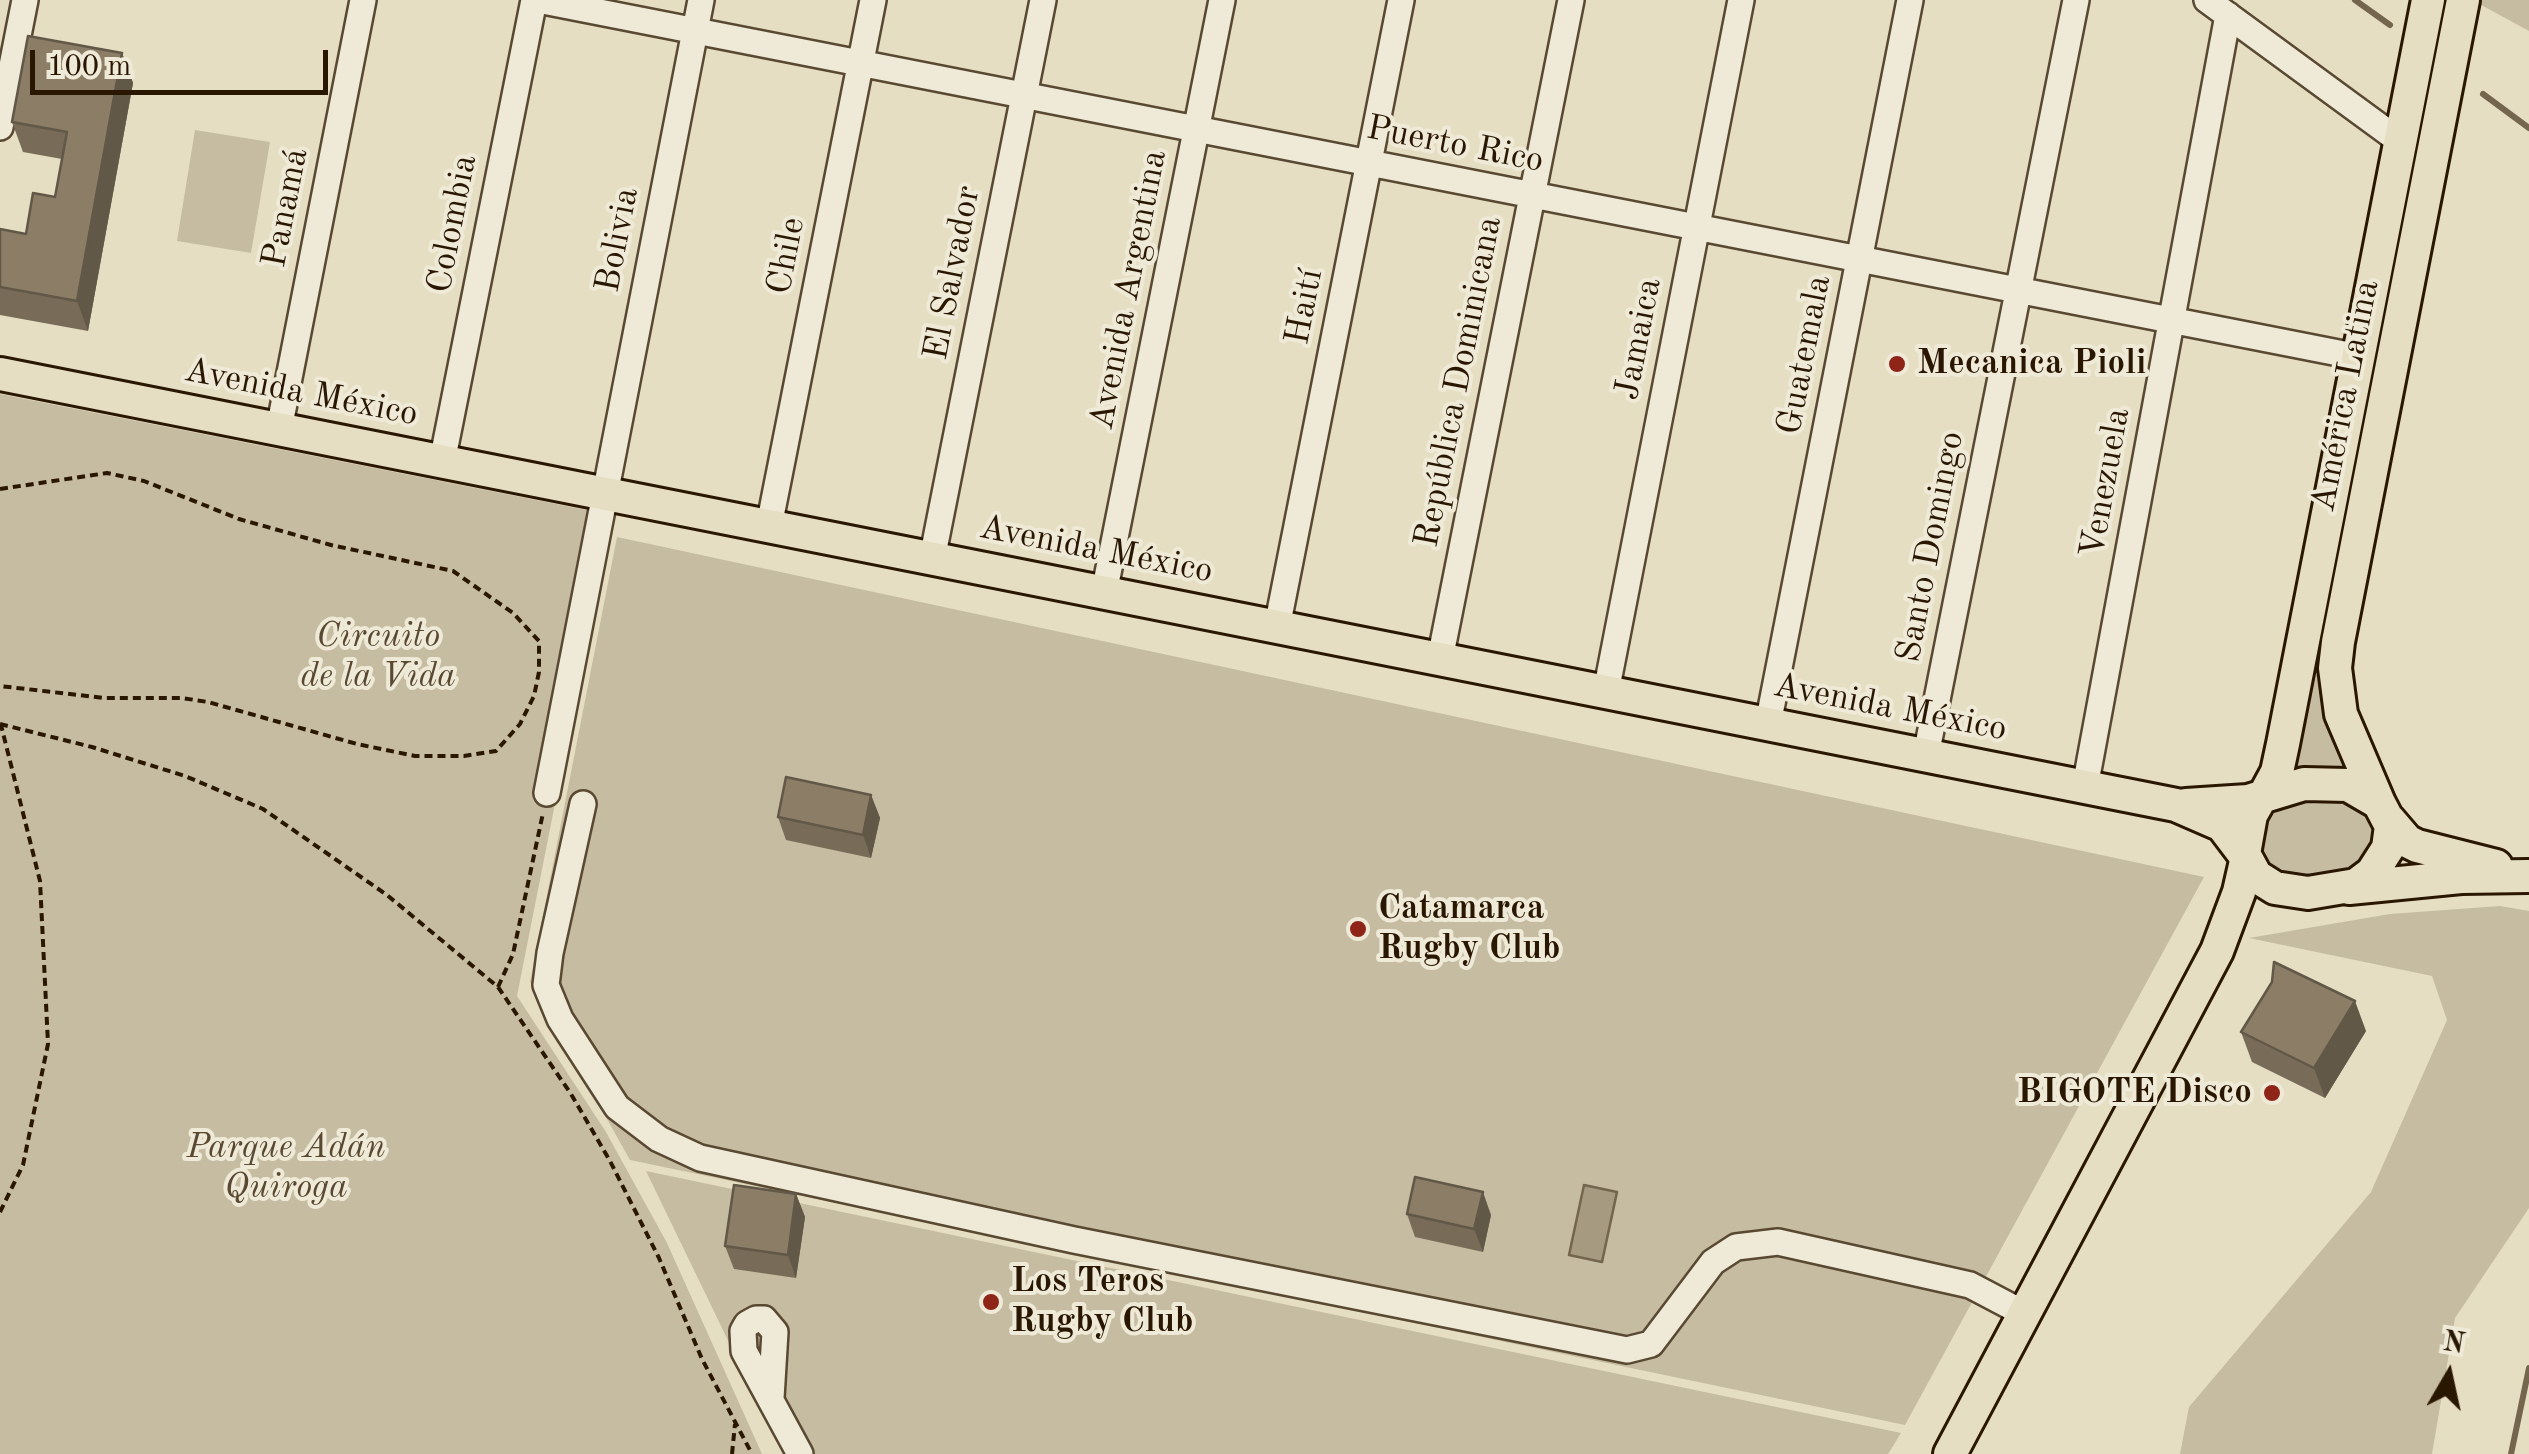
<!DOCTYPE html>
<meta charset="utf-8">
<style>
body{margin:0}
#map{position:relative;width:2529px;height:1454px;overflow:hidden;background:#e6dec2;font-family:"Old Standard TT",serif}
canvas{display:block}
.north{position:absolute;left:2399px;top:1324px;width:100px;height:100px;-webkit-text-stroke:8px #efead7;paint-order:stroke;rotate:9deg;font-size:28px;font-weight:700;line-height:40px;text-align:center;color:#2a1702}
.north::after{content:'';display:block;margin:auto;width:35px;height:45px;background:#2a1702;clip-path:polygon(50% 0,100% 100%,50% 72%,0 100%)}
.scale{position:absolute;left:30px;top:50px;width:298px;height:45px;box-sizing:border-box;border:5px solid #2a1702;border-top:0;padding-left:12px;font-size:30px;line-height:35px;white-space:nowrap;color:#2a1702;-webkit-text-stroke:8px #efead7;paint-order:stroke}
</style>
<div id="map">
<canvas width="2529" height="1454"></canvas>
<div class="north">N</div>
<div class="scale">100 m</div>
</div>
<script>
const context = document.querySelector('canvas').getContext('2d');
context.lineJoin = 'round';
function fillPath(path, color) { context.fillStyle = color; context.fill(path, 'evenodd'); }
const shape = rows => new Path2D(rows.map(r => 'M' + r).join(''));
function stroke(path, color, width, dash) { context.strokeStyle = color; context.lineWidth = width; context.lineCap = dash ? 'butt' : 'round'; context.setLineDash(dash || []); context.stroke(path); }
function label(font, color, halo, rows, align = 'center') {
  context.font = font + ' "Old Standard TT",serif'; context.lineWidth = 8; context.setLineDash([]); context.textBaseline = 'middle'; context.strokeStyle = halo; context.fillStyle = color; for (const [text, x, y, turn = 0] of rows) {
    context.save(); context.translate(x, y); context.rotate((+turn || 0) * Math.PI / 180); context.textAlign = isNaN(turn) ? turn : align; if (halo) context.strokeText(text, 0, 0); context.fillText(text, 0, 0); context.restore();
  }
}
fillPath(shape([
 [2472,0,2529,0,2529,31],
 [195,130,270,142,251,253,177,241],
 [2365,375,2380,377,2324,643,2349,771,2289,778],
 [0,394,612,515,517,996,606,1132,667,1243,762,1454,0,1454],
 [617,537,2204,877,1905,1425,630,1160,530,982],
 [2305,798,2364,803,2378,830,2362,864,2340,877,2299,883,2259,863,2264,821,2281,808],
 [2500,906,2529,911,2529,1208,2455,1318,2432,1454,2180,1454,2189,1407,2371,1192,2447,1020,2432,976,2249,938,2390,914],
 [646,1171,1901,1433,1888,1454,783,1454]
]), '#c6bca1');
const water = shape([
 [1584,1185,1617,1192,1602,1262,1569,1255,1584,1185]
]);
fillPath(water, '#a69a81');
stroke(water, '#74664e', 2.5);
stroke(shape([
 [2355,0,2390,25],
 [2483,94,2529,128],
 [2511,1454,2529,1368]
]), '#74664e', 6);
const minor = shape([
 [538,0,2359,357],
 [2207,0,2401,142],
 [0,127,25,0],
 [279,429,363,0],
 [442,462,534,0],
 [769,526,873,0],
 [932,559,1043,0],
 [1104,593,1222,0],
 [1277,627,1401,0],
 [1440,659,1571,0],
 [1606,692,1741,0],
 [1768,724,1910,0],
 [1926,755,2076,0],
 [2085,787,2228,15],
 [547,793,701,0],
 [583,804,550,953,546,985,560,1019,617,1107,659,1139,700,1158,1074,1240,1627,1350,1651,1344,1713,1262,1736,1247,1778,1242,1970,1285,2025,1314],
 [771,1398,775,1332,764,1319,756,1319,747,1324,743,1331,744,1351,800,1454]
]);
const major = shape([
 [0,374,2176,805,2222,825,2244,854],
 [2264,796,2277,772,2283,744,2428,0],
 [2379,803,2341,714,2335,668,2338,642,2463,0],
 [2186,805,2248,801,2304,784,2348,785,2379,803,2391,826,2388,848,2372,873,2356,885,2308,893,2275,888,2256,876,2244,854,2251,815,2260,799],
 [2389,820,2407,841,2417,846,2496,866],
 [2349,888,2461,877,2529,876],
 [1950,1454,2217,951,2239,892,2246,861]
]);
stroke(minor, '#594932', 30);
stroke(major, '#2a1702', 38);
stroke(shape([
 [0,489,107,473,144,481,239,519,331,545,453,571,513,613,539,641,539,672,534,696,520,724,496,751,464,756,415,756,357,744,208,702,182,698,104,698,0,686],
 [0,724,92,747,185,776,263,809,387,895,498,987,571,1094,610,1161,659,1258,702,1359,752,1454],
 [498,987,513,954,543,813],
 [0,1212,23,1165,48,1044,40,881,1,725],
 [732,1454,735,1424]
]), '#2a1702', 4, [8, 5]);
stroke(minor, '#efead7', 25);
stroke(major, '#e6dec2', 32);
fillPath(shape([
 [122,53,133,83,88,331,0,315,0,229,26,234,55,197,62,159,23,152,12,122],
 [871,795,880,818,871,858,786,840,778,817],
 [2366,1031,2325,1098,2252,1062,2241,1032],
 [796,1194,805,1217,796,1278,734,1269,725,1246],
 [1407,1214,1491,1215,1483,1252,1415,1237]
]), '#786c58');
fillPath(shape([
 [122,53,133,83,88,331,77,301],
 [871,795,880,818,871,858,863,835],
 [2355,1001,2366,1031,2325,1098,2314,1068],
 [1483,1192,1491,1215,1483,1252,1474,1229],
 [796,1194,805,1217,796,1278,788,1255]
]), '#625847');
const building = shape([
 [28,36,122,53,77,301,0,287,0,229,26,234,33,193,55,197,67,132,12,122,28,36],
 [786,777,871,795,863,835,778,817,786,777],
 [2274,962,2355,1001,2314,1068,2241,1032,2272,982,2274,962],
 [1415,1177,1483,1192,1474,1229,1407,1214,1415,1177],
 [734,1185,796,1194,788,1255,725,1246,734,1185]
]);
fillPath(building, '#8c7e66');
stroke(building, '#625847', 2.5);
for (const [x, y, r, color] of [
 [1897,364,10,"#8f2418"],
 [1358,929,10,"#8f2418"],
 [2272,1093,10,"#8f2418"],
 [991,1302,10,"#8f2418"]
]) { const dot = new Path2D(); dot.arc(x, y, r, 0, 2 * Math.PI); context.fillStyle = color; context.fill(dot); stroke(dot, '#efead7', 4); }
label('35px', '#2a1702', '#efead7', [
 ["Puerto Rico",1455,145,11],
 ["Panamá",286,208,-79],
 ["Colombia",453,224,-79],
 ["Bolivia",618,240,-79],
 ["Chile",787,256,-79],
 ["El Salvador",953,273,-79],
 ["Avenida Argentina",1129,290,-79],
 ["Haití",1305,307,-79],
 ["Jamaica",1639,339,-79],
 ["Guatemala",1805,355,-79],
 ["República Dominicana",1459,382,-79],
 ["Avenida México",301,393,11],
 ["América Latina",2346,396,-79],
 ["Venezuela",2106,483,-80],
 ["Santo Domingo",1931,547,-79],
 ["Avenida México",1096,550,11],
 ["Avenida México",1890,708,11]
]);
label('bold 35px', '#2a1702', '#efead7', [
 ["Mecanica Pioli",1917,364],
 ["Catamarca",1378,909],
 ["Rugby Club",1378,949],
 ["BIGOTE Disco",2252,1093,"right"],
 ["Los Teros",1011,1282],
 ["Rugby Club",1011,1322]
], 'left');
label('italic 35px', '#594932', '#efead7', [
 ["Circuito",378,637],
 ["de la Vida",378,677],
 ["Parque Adán",286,1148],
 ["Quiroga",286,1188]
]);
</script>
